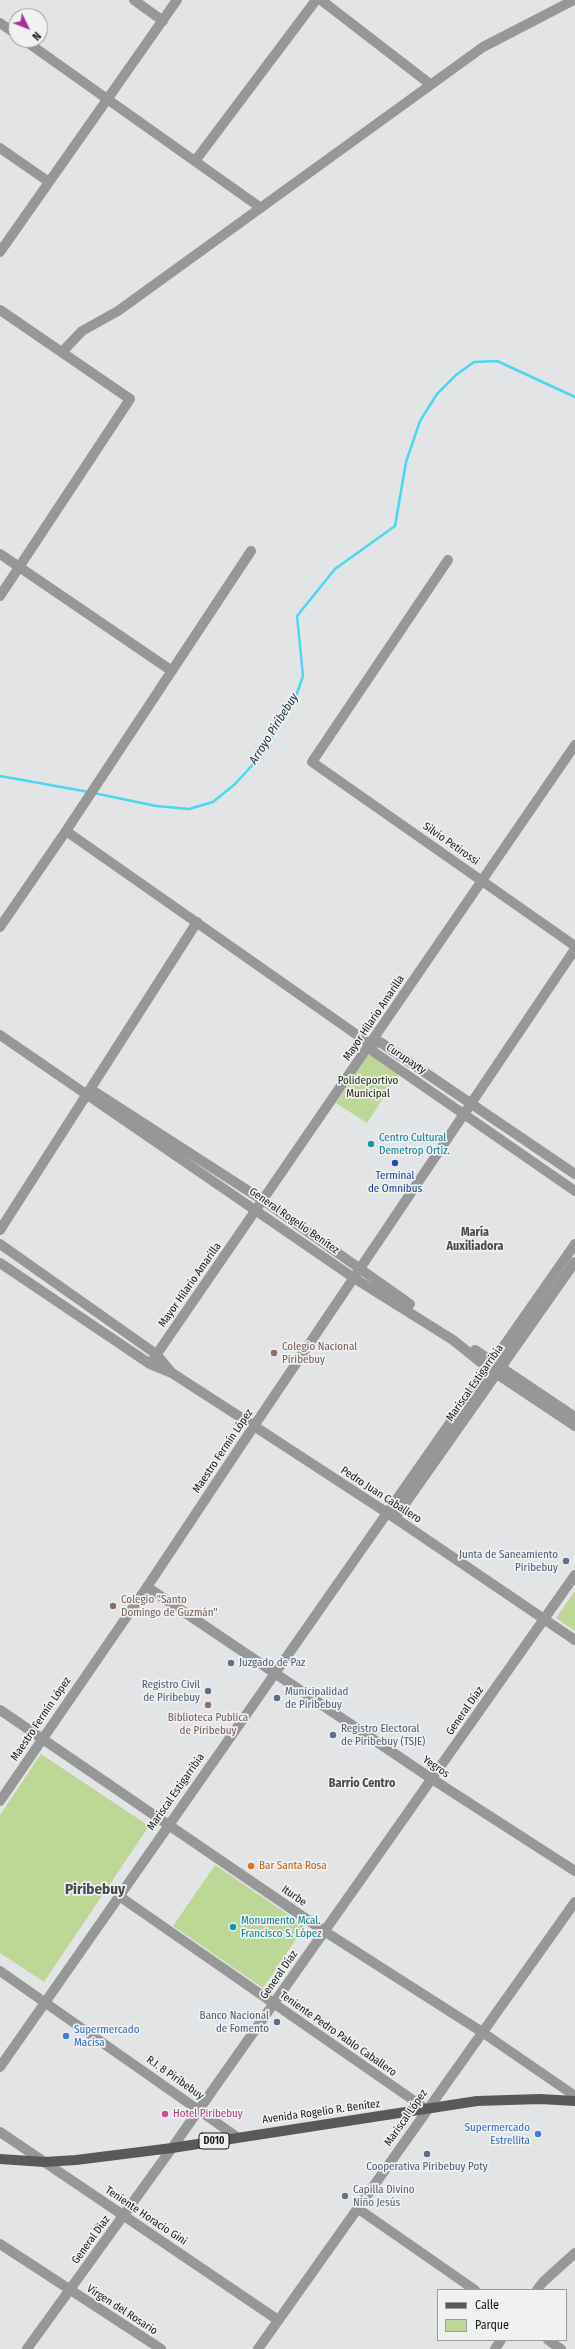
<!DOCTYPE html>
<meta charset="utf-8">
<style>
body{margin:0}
#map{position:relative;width:575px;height:2349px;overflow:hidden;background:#e3e4e6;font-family:"Fira Sans Condensed",sans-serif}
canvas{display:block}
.legend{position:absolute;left:437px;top:2289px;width:130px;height:52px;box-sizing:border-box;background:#f0f1f3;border:1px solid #9a9b9d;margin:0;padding:5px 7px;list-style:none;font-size:12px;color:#1a1b1b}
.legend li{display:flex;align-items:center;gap:8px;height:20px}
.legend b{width:20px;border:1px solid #9a9b9d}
.north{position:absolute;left:8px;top:8px;width:40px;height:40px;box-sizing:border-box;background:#f0f1f3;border:1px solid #9a9b9d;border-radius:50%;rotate:133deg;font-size:11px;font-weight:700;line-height:16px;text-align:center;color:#1a1b1b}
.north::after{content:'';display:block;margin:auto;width:14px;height:18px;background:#a13595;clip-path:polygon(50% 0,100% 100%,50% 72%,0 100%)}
</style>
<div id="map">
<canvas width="575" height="2349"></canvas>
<ul class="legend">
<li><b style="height:5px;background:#5a5859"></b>Calle</li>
<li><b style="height:11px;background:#bdd797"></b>Parque</li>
</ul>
<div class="north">N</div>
</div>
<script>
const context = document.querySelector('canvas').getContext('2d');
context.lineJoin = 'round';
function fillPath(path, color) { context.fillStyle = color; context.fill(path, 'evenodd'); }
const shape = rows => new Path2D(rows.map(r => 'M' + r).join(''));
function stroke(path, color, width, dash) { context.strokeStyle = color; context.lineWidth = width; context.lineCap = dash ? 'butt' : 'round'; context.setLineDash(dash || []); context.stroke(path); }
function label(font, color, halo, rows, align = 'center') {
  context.font = font + ' "Fira Sans Condensed",sans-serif'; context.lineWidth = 3.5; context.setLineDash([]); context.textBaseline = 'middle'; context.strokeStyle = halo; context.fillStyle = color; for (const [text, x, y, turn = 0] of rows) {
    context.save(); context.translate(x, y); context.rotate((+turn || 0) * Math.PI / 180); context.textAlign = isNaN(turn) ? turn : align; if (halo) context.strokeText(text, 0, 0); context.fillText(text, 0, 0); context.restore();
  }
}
fillPath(shape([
 [370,1052,400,1072,367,1123,336,1103],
 [575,1591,575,1631,556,1618],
 [41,1754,149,1826,44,1982,0,1953,0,1815],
 [215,1865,305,1926,263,1988,173,1926]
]), '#bdd797');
stroke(shape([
 [0,776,89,792],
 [94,793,156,806,189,809,213,802,235,784,258,759,296,696,303,676,297,616,335,569,395,526,406,462,420,421,437,394,456,375,474,362,497,361,575,397]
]), '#4ad8f1', 2.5);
stroke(shape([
 [134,0,163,21],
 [321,0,430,84],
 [0,23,16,34],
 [24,40,261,208],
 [0,148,49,182],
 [195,161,316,0],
 [0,252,177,0],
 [0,310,130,399,0,596],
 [63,351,82,331,118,311,483,47,574,0],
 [0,554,172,671],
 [448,560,312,762,575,946],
 [66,831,370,1044,374,1052,575,1191],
 [0,927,66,831,251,551],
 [0,1035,354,1278,453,1340,488,1368,575,1426],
 [370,1044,380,1042,575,1174],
 [95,1092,264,1201,410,1304],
 [0,1230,197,922],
 [0,1244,156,1354,171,1372],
 [0,1263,150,1364,172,1373,254,1426,575,949],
 [475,1350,575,1417],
 [150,1364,575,745],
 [395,1518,575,1640],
 [147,1587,432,1779,575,1871],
 [0,1710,324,1931,482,2032,575,2096],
 [119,1896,426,2109],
 [0,1971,237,2137],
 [0,2132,278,2320],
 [357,2208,475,2290],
 [0,2244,161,2349],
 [537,2290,543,2282,575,2253],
 [548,2340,561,2349],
 [27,2349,172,2148,575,1575],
 [258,2349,575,1902],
 [495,2349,501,2340]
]), '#989797', 10);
stroke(shape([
 [0,1801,147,1587,254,1426,395,1518,575,1262],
 [0,2067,575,1244]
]), '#989797', 10);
stroke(shape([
 [0,2159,44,2162,76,2160,172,2148,477,2101,540,2099,575,2101]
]), '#5a5859', 10);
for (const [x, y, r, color] of [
 [371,1144,4,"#0f9aa8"],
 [395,1163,4,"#1a4fb4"],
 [274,1353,4,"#8d6e63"],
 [566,1561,4,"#5c6f8a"],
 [113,1606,4,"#8d6e63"],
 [231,1663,4,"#5c6f8a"],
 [208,1691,4,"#5c6f8a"],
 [277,1698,4,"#5c6f8a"],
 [208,1705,4,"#8d6e63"],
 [333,1735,4,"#5c6f8a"],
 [251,1866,4,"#e8710a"],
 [233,1927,4,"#0f9aa8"],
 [277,2022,4,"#5c6f8a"],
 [66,2036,4,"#3f7fe0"],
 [165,2114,4,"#d1479c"],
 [538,2134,4,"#3f7fe0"],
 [427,2154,4,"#5c6f8a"],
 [345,2196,4,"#6b7280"]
]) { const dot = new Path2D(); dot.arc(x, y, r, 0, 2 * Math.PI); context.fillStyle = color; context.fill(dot); stroke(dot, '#f0f1f3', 1.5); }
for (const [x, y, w] of [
 [214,2141,30]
]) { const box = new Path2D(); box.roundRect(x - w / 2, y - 8, w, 16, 3); context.fillStyle = '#f0f1f3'; context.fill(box); stroke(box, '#1a1b1b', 1); }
label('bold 10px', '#1a1b1b', null, [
 ["D010",214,2141]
]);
label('11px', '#1a1b1b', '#f0f1f3', [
 ["Silvio Petirossi",451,844,35],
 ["Mayor Hilario Amarilla",374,1018,-56],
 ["Curupayty",406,1059,34],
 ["General Rogelio Benítez",294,1221,35],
 ["Mayor Hilario Amarilla",190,1285,-55],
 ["Mariscal Estigarribia",475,1383,-55],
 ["Maestro Fermín López",223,1451,-56],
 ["Pedro Juan Caballero",381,1495,33],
 ["General Díaz",465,1711,-55],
 ["Maestro Fermín López",41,1719,-56],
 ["Yegros",436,1767,34],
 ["Mariscal Estigarribia",176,1792,-55],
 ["Iturbe",294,1896,34],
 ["General Díaz",279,1975,-55],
 ["Teniente Pedro Pablo Caballero",338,2034,35],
 ["R.I. 8 Piribebuy",175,2078,35],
 ["Avenida Rogelio R. Benítez",321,2112,-8],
 ["Mariscal López",406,2118,-55],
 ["Teniente Horacio Gini",146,2216,34],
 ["General Díaz",91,2240,-54],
 ["Virgen del Rosario",122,2310,33]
]);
label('11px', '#25320c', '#f0f1f3', [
 ["Polideportivo",368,1081],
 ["Municipal",368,1094]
]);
label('11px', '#0d838f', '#f0f1f3', [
 ["Centro Cultural",379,1138],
 ["Demetrop Ortiz.",379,1151],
 ["Monumento Mcal.",241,1921],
 ["Francisco S. López",241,1934]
], 'left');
label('11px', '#164399', '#f0f1f3', [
 ["Terminal",395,1176],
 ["de Omnibus",395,1189]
]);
label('11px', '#785e54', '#f0f1f3', [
 ["Colegio Nacional",282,1347],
 ["Piribebuy",282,1360],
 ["Colegio \"Santo",121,1600],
 ["Domingo de Guzmán\"",121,1613],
 ["Biblioteca Publica",208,1718,"center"],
 ["de Piribebuy",208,1731,"center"]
], 'left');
label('11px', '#4e5e75', '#f0f1f3', [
 ["Junta de Saneamiento",558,1555],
 ["Piribebuy",558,1568],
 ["Juzgado de Paz",239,1663,"left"],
 ["Registro Civil",200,1685],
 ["de Piribebuy",200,1698],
 ["Municipalidad",285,1692,"left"],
 ["de Piribebuy",285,1705,"left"],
 ["Registro Electoral",341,1729,"left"],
 ["de Piribebuy (TSJE)",341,1742,"left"],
 ["Banco Nacional",269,2016],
 ["de Fomento",269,2029],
 ["Cooperativa Piribebuy Poty",427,2167,"center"]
], 'right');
label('11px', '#c56008', '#f0f1f3', [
 ["Bar Santa Rosa",259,1866]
], 'left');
label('11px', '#366cbe', '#f0f1f3', [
 ["Supermercado",74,2030],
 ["Macisa",74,2043],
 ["Supermercado",530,2128,"right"],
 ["Estrellita",530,2141,"right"]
], 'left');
label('11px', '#b23c85', '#f0f1f3', [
 ["Hotel Piribebuy",173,2114]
], 'left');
label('11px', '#5b616d', '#f0f1f3', [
 ["Capilla Divino",353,2190],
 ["Niño Jesús",353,2203]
], 'left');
label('italic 12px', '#223a3f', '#f0f1f3', [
 ["Arroyo Piribebuy",274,729,-58]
]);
label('bold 12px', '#484a4b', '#f0f1f3', [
 ["María",475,1233],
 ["Auxiliadora",475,1247],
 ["Barrio Centro",362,1784]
]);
label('bold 15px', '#484a4b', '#f0f1f3', [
 ["Piribebuy",95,1890]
]);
</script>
